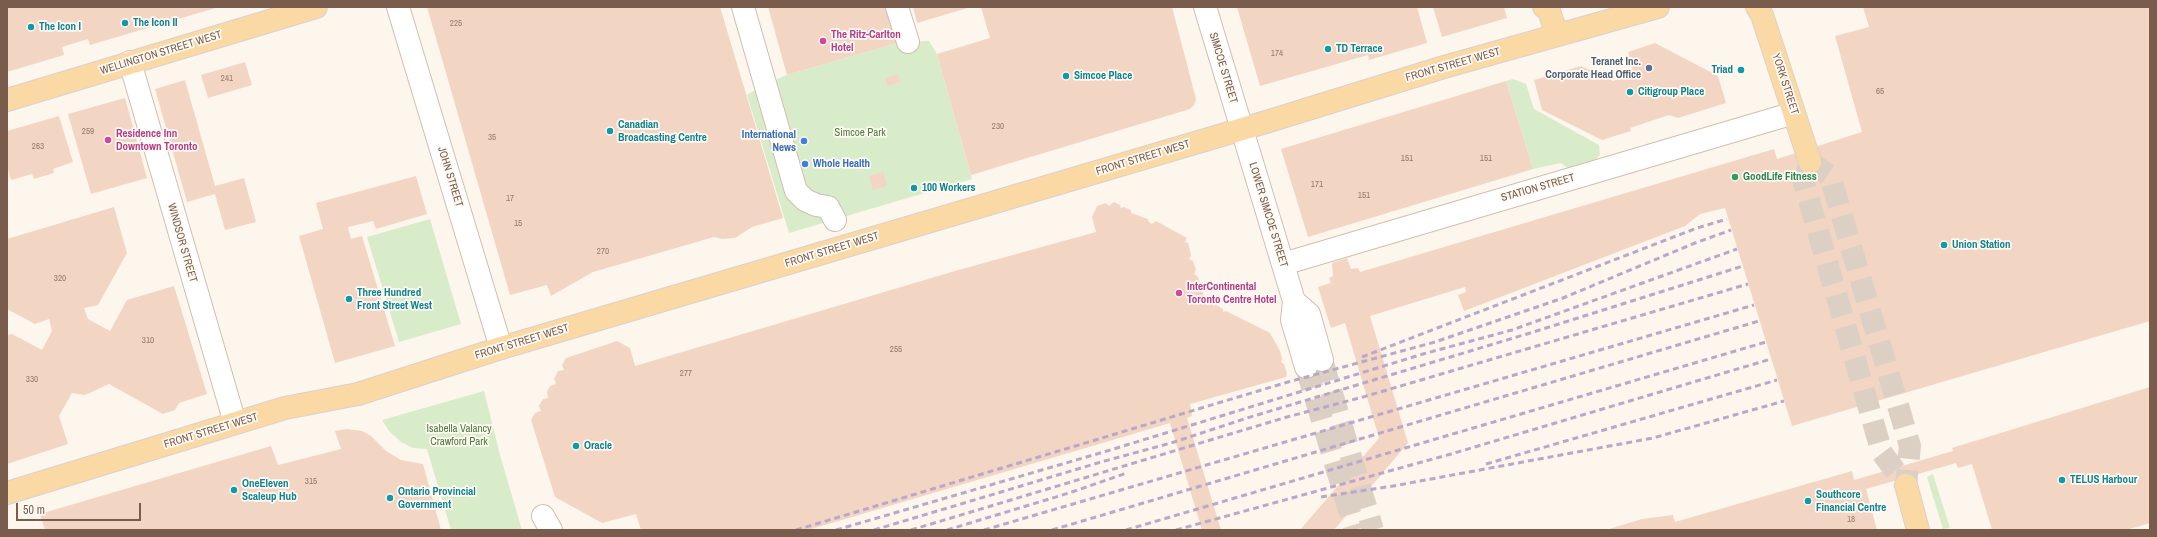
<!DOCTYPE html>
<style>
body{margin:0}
#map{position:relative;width:2157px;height:537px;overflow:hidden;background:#fdf6ec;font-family:"Archivo Narrow",sans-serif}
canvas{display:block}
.frame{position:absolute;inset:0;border:8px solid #7a5c4d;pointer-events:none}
.scale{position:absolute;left:16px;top:503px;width:125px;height:18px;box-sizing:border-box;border:2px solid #7a5c4d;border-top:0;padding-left:5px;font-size:12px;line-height:14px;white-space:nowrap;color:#7a5c4d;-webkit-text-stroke:3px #fffaf3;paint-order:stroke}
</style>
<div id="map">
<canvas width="2157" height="537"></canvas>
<div class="frame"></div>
<div class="scale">50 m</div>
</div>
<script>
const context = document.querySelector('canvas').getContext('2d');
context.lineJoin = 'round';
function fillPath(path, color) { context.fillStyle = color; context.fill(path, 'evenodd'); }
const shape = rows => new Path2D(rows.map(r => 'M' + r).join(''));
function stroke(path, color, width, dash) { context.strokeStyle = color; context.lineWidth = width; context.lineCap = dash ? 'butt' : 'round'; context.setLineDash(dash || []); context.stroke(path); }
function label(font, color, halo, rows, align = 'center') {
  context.font = font + ' "Archivo Narrow",sans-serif'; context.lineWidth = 3.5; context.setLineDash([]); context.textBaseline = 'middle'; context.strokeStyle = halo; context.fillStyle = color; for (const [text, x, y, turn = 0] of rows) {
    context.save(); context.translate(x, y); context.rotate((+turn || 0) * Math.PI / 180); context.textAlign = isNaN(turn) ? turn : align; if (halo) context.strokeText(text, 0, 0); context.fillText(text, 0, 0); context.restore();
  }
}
fillPath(shape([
 [929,41,937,54,972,179,789,233,747,95,766,84,787,75,901,42],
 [1513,79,1526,84,1534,109,1599,145,1600,155,1589,166,1569,169,1561,163,1533,169,1506,81],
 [430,219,461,324,399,342,367,237],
 [484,391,500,455,522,530,451,530,427,449,413,448,401,442,389,431,382,420],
 [1933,474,1950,528,1943,529,1927,477]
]), '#d8ecc9');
fillPath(shape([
 [7,7,219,7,90,45,88,39,62,47,64,55,7,72],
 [427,7,720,7,783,218,752,227,735,238,722,239,714,237,593,272,551,296,547,285,510,295],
 [768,7,890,7,901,42,787,75],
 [913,7,971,7,917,23],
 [981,7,1172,7,1196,99,1194,105,1190,109,971,175,937,54,990,38],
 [1237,7,1417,7,1427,43,1369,60,1368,55,1260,86],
 [1433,7,1504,7,1507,18,1442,37],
 [1863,7,2150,7,2150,321,1792,426,1725,208,1700,214,1685,226,1464,311,1458,295,1466,292,1465,287,1370,316,1408,443,1334,530,1300,530,1379,438,1345,323,1331,328,1318,287,1331,283,1329,278,1333,276,1332,263,1347,258,1351,269,1358,268,1360,272,1774,149,1777,159,1862,132,1835,36,1869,27],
 [1655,43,1718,76,1726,103,1678,118,1669,115,1630,128,1631,131,1602,140,1542,110,1534,80,1581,66,1613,81,1634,75,1628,52],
 [245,62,252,85,208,98,201,75],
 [898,74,900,82,887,86,885,78],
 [185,80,215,186,244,178,256,222,225,230,215,194,187,202,155,89],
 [1506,81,1533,169,1308,237,1281,149],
 [125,98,147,178,91,194,68,114],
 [59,116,73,162,53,169,54,173,34,179,32,174,11,180,7,166,7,131],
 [883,172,887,186,873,190,869,176],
 [416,176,427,214,376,229,373,221,348,227,351,239,362,236,395,346,335,363,299,236,323,229,316,203],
 [1114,202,1120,205,1121,208,1124,207,1131,210,1131,213,1148,219,1148,221,1152,224,1156,221,1187,238,1185,242,1188,243,1191,255,1189,259,1193,261,1196,270,1194,274,1198,277,1201,286,1198,290,1203,292,1204,299,1213,304,1213,306,1216,305,1223,309,1223,312,1226,311,1270,333,1280,351,1282,359,1281,362,1284,364,1287,374,1286,377,1190,404,1192,416,1187,418,1221,530,1202,530,1170,423,808,530,641,530,636,514,602,523,555,497,531,420,535,413,541,411,539,406,543,399,548,398,547,392,550,386,556,384,554,379,558,371,564,370,562,365,566,358,617,341,630,348,635,366,955,271,1096,232,1092,217,1097,206,1106,203,1109,206],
 [114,207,127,253,98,305,84,308,88,319,110,331,127,300,174,286,207,394,179,403,175,410,163,414,109,384,85,395,72,393,59,416,68,444,7,464,7,335,12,334,42,350,52,331,49,319,35,324,7,309,7,239],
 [2150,387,2150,523,2126,530,1992,530,1972,464,1958,468,1956,463,1866,489,1877,530,1606,530,1642,519,1673,515,1675,522,1852,471,1854,480,1953,451,1952,448],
 [347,429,362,431,371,436,386,451,401,460,423,464,441,530,45,530,40,514,271,446,278,465,341,449,335,431]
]), '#f3d5c3');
stroke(shape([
 [1322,360,1373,530],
 [1306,367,1355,530]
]), '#dcd0c4', 22, [22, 11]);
stroke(shape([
 [1810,162,1830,176,1910,446,1906,485,1882,453,1804,183,1810,162]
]), '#dcd0c4', 22, [22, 11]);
const minor = shape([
 [398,7,501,348],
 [743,7,796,191,805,200,816,205,828,207,835,220],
 [897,7,908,42],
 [1205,7,1294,301,1292,320,1306,367],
 [130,62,235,423],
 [1283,264,1794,113],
 [1294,301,1309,314,1322,360],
 [543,516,551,530]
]);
const major = shape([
 [1544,7,1549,11,1557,35],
 [1757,7,1762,15,1810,162],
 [7,100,316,7],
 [1906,485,1918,530],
 [7,493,285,408,358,394,501,348,1266,122,1444,67,1658,7]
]);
stroke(minor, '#d1beb0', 24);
stroke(major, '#dad1cd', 24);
stroke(minor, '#fff', 22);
stroke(major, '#fbd9a5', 22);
stroke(shape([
 [1362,357,1697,228,1727,219],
 [1486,464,1777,380],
 [1321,497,1393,486,1653,438,1784,401],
 [796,530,1288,382,1435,342,1563,298,1695,243,1731,230],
 [836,530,1107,451,1423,354,1512,330,1737,249],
 [874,530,1101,462,1171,443,1247,418,1527,334,1743,266],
 [911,530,1287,417,1363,397,1748,284],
 [947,530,1069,493,1127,473],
 [984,530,1754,305],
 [1052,530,1759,321],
 [1126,530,1766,342],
 [1176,530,1451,454,1771,359]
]), '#b9a8c9', 3, [6, 4]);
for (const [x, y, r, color] of [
 [125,23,4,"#0f9aa8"],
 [31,27,4,"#0f9aa8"],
 [823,41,4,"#d1479c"],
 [1328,49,4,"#0f9aa8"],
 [1649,68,4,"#5c6f8a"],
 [1741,70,4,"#0f9aa8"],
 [1066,76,4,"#0f9aa8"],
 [1630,92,4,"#0f9aa8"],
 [610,131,4,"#0f9aa8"],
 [108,140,4,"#d1479c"],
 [804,141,4,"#3f7fe0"],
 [805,164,4,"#3f7fe0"],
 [1735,177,4,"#2e9e5b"],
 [914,188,4,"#0f9aa8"],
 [1944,245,4,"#0f9aa8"],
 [1179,293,4,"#d1479c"],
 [349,299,4,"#0f9aa8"],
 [576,446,4,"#0f9aa8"],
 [2062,480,4,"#0f9aa8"],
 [234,490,4,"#0f9aa8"],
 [390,498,4,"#0f9aa8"],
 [1808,501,4,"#0f9aa8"]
]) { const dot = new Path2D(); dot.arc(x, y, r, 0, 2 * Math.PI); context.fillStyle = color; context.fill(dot); stroke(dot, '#fffaf3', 1.5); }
label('9px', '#987a6a', null, [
 ["225",456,24],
 ["174",1277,54],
 ["241",227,79],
 ["65",1880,92],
 ["230",998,127],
 ["259",88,132],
 ["35",492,138],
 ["263",38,147],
 ["151",1407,159],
 ["151",1486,159],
 ["171",1317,185],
 ["151",1364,196],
 ["17",510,199],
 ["15",518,224],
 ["270",603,252],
 ["320",60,279],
 ["310",148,341],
 ["255",896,350],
 ["277",686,374],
 ["330",32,380],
 ["315",311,482],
 ["18",1851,520]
]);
label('bold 11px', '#0d838f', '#fffaf3', [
 ["The Icon II",133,23],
 ["The Icon I",39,27],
 ["TD Terrace",1336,49],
 ["Triad",1733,70,"right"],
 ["Simcoe Place",1074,76],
 ["Citigroup Place",1638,92],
 ["Canadian",618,125],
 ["Broadcasting Centre",618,138],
 ["100 Workers",922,188],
 ["Union Station",1952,245],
 ["Three Hundred",357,293],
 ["Front Street West",357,306],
 ["Oracle",584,446],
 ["TELUS Harbour",2070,480],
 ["OneEleven",242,484],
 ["Scaleup Hub",242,497],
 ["Ontario Provincial",398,492],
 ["Government",398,505],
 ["Southcore",1816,495],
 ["Financial Centre",1816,508]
], 'left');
label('bold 11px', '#b23c85', '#fffaf3', [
 ["The Ritz-Carlton",831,35],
 ["Hotel",831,48],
 ["Residence Inn",116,134],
 ["Downtown Toronto",116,147],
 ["InterContinental",1187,287],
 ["Toronto Centre Hotel",1187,300]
], 'left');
label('11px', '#7a5c4d', '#fffaf3', [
 ["WELLINGTON STREET WEST",161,53,-17],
 ["FRONT STREET WEST",1453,65,-16],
 ["SIMCOE STREET",1223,68,73],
 ["YORK STREET",1785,84,72],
 ["FRONT STREET WEST",1143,158,-17],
 ["JOHN STREET",450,177,73],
 ["STATION STREET",1538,188,-16],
 ["LOWER SIMCOE STREET",1268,215,73],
 ["WINDSOR STREET",182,243,74],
 ["FRONT STREET WEST",832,250,-17],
 ["FRONT STREET WEST",522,342,-17],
 ["FRONT STREET WEST",211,431,-17]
]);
label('bold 11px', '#4e5e75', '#fffaf3', [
 ["Teranet Inc.",1641,62],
 ["Corporate Head Office",1641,75]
], 'right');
label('11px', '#537a41', '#fffaf3', [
 ["Simcoe Park",860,133],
 ["Isabella Valancy",459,429],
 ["Crawford Park",459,442]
]);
label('bold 11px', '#366cbe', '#fffaf3', [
 ["International",796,135],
 ["News",796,148],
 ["Whole Health",813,164,"left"]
], 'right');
label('bold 11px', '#27864d', '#fffaf3', [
 ["GoodLife Fitness",1743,177]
], 'left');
</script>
